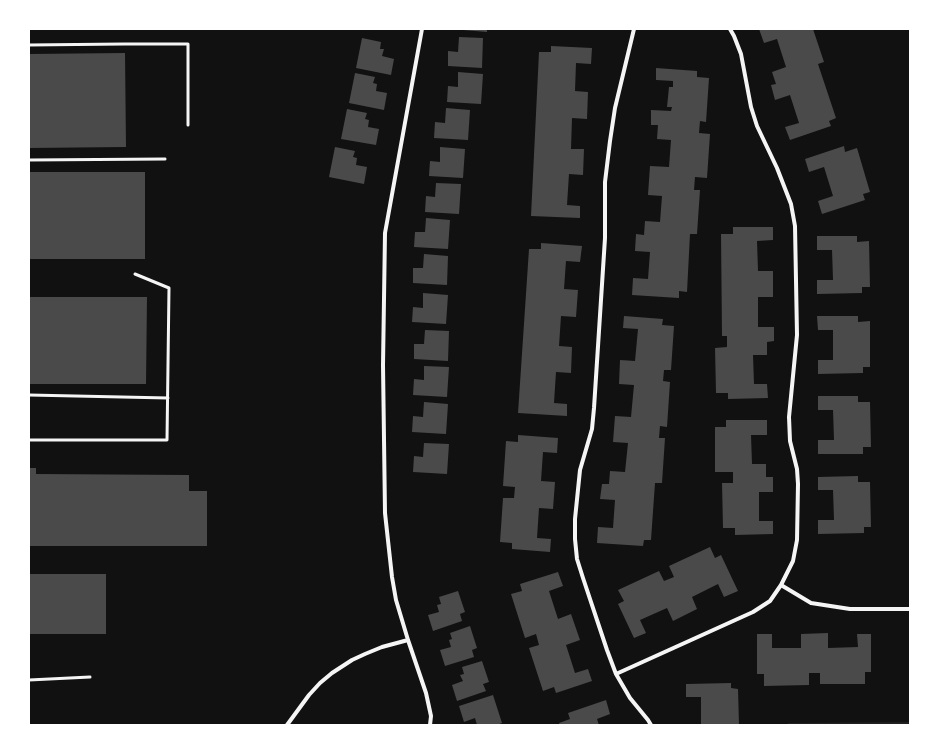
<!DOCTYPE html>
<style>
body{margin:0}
#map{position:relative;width:939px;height:754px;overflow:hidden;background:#111;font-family:"Open Sans",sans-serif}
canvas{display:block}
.frame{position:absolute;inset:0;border:30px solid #fff;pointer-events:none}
</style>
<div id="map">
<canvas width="939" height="754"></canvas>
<div class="frame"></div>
</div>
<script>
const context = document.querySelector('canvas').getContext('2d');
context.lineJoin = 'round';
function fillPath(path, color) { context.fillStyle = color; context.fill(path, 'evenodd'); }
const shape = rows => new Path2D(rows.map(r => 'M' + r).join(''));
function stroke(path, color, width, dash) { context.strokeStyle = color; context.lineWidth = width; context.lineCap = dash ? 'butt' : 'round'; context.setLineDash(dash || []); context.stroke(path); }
fillPath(shape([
 [910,722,910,725,788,725,788,723]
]), '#202020');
fillPath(shape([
 [463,29,487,29,487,32,463,30],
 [759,29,813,29,824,62,818,64,836,118,829,121,831,126,790,140,785,127,799,123,790,95,775,100,771,85,776,84,772,72,786,67,777,39,764,43],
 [459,37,483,38,482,68,448,66,448,51,458,52],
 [362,38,381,42,380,49,384,49,382,56,394,59,391,75,356,68],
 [551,46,592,48,591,64,576,63,575,91,588,92,587,119,572,118,571,149,584,149,583,175,569,174,567,205,580,206,580,218,531,216,539,52,551,52],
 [125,53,126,147,29,148,29,54],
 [656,68,697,71,697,77,709,78,706,122,700,121,699,133,710,134,707,178,695,177,694,190,700,190,697,234,690,234,687,292,679,291,679,298,632,295,633,278,648,279,650,252,635,251,636,234,644,235,645,221,660,222,662,196,648,195,650,166,669,167,671,140,657,139,658,125,651,125,651,110,671,111,672,107,667,107,669,87,673,87,673,81,656,80],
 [458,72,483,74,481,104,447,102,448,86,458,87],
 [355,73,375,77,373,83,377,84,376,91,387,93,384,110,349,103],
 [446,108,470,110,468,140,434,138,435,122,445,123],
 [347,109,367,113,365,119,369,120,368,127,379,129,376,145,341,139],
 [844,146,845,152,857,148,870,192,863,194,865,200,822,214,818,201,833,196,824,167,809,172,805,159],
 [335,147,355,151,353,157,357,158,356,165,367,167,364,184,329,177],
 [440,147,465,149,463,178,429,176,430,161,440,162],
 [29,172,145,172,145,259,29,259],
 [436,183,461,184,459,214,425,212,426,196,435,197],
 [426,218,450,220,448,249,414,247,415,232,425,232],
 [733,227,773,227,773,240,757,241,758,271,773,271,773,297,758,297,758,327,774,327,774,341,767,342,767,355,753,355,754,384,767,384,768,398,728,399,728,393,716,393,715,348,727,347,727,336,722,336,721,234,733,234],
 [817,236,857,236,857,242,869,241,870,287,862,287,862,293,817,294,817,280,833,280,832,250,817,250],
 [541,243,582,246,580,262,566,261,564,289,578,290,576,317,561,316,559,346,572,347,571,373,556,372,554,403,567,404,567,416,518,413,529,249,541,249],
 [424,254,448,256,447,285,413,283,413,268,423,268],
 [423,293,448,295,446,324,412,322,413,307,423,308],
 [29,297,147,297,146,384,29,384],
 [624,316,663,319,662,325,674,326,671,370,664,370,663,381,670,382,667,427,660,426,659,438,665,438,662,483,655,483,651,540,644,540,643,546,597,543,598,527,613,528,615,500,600,499,602,484,609,484,610,471,625,472,628,443,613,442,615,416,631,417,634,385,619,384,620,360,635,361,638,329,623,328],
 [817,316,858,316,858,322,870,321,870,367,863,367,863,373,818,374,818,360,833,360,833,330,818,330],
 [425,330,449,331,448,361,414,359,414,344,424,344],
 [424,366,449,367,447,397,413,395,414,379,424,380],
 [818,396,858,396,858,402,870,402,871,447,863,447,863,454,818,454,818,440,834,440,833,410,818,410],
 [424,402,448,404,446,434,412,432,413,416,423,417],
 [726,420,767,420,767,435,751,435,752,464,766,464,766,477,773,477,773,492,759,492,759,521,773,521,773,534,735,535,735,528,723,528,722,483,733,483,733,472,715,472,715,427,726,427],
 [518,435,558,438,557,453,543,452,541,481,555,482,553,509,539,508,537,538,551,539,550,552,512,549,512,543,500,542,503,498,514,498,515,487,503,486,506,441,518,442],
 [424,443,449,444,447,474,413,472,414,456,423,457],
 [29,468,36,468,36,474,189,475,189,491,207,491,207,546,29,546],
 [858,476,858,482,870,482,871,527,864,527,864,533,818,534,818,520,834,520,833,490,818,490,818,477],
 [710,547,715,558,721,555,738,591,724,597,718,584,692,597,697,609,673,621,667,608,640,620,646,633,634,638,618,604,624,601,618,590,659,571,664,581,674,577,669,566],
 [558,572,563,586,549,591,558,619,571,614,580,640,566,645,575,673,588,669,592,681,556,693,554,687,543,691,529,648,539,645,536,634,525,638,511,594,522,591,520,584],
 [29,574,106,574,106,634,29,634],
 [458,591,465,612,460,614,462,621,433,631,428,615,439,612,437,605,441,604,439,597],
 [470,626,477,648,472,650,474,657,445,666,440,650,451,647,449,640,452,639,450,633],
 [828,633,828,648,858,647,857,634,871,634,871,672,865,672,865,684,820,684,820,673,809,673,809,685,764,686,764,674,757,674,757,634,772,634,772,648,801,648,801,634],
 [482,661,489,682,483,684,486,691,457,701,452,685,463,681,460,675,464,674,462,667],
 [909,661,910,661,910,672,909,672],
 [731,683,731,688,738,689,739,725,701,725,701,697,686,697,686,684],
 [493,695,502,723,497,725,481,725,481,724,477,725,475,718,464,722,459,706],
 [606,700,610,714,597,719,599,725,560,725,559,723,570,719,568,713]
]), '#4a4a4a');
stroke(shape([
 [29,45,124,44,188,44,188,125],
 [29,160,165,159],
 [29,395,168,398],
 [29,440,167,440,169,288,135,274],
 [29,680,90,677]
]), '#f5f5f5', 3);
stroke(shape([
 [422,29,385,233,383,365,385,513,392,577,396,600,408,640,426,693,431,716,430,725],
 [634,29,615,108,610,141,605,182,605,238,594,408,592,429,580,470,575,519,575,539,577,559,583,578,607,650,616,674,630,698,648,720,651,725],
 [781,585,811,603,850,609,910,609],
 [616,674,753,612,770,601,781,585,793,561,797,540,798,484,797,469,790,441,789,417,797,335,795,226,791,204,777,168,757,126,751,107,741,54,734,36,730,29],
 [287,725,309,695,320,683,332,673,352,660,365,654,382,647,408,640]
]), '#f5f5f5', 4);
</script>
